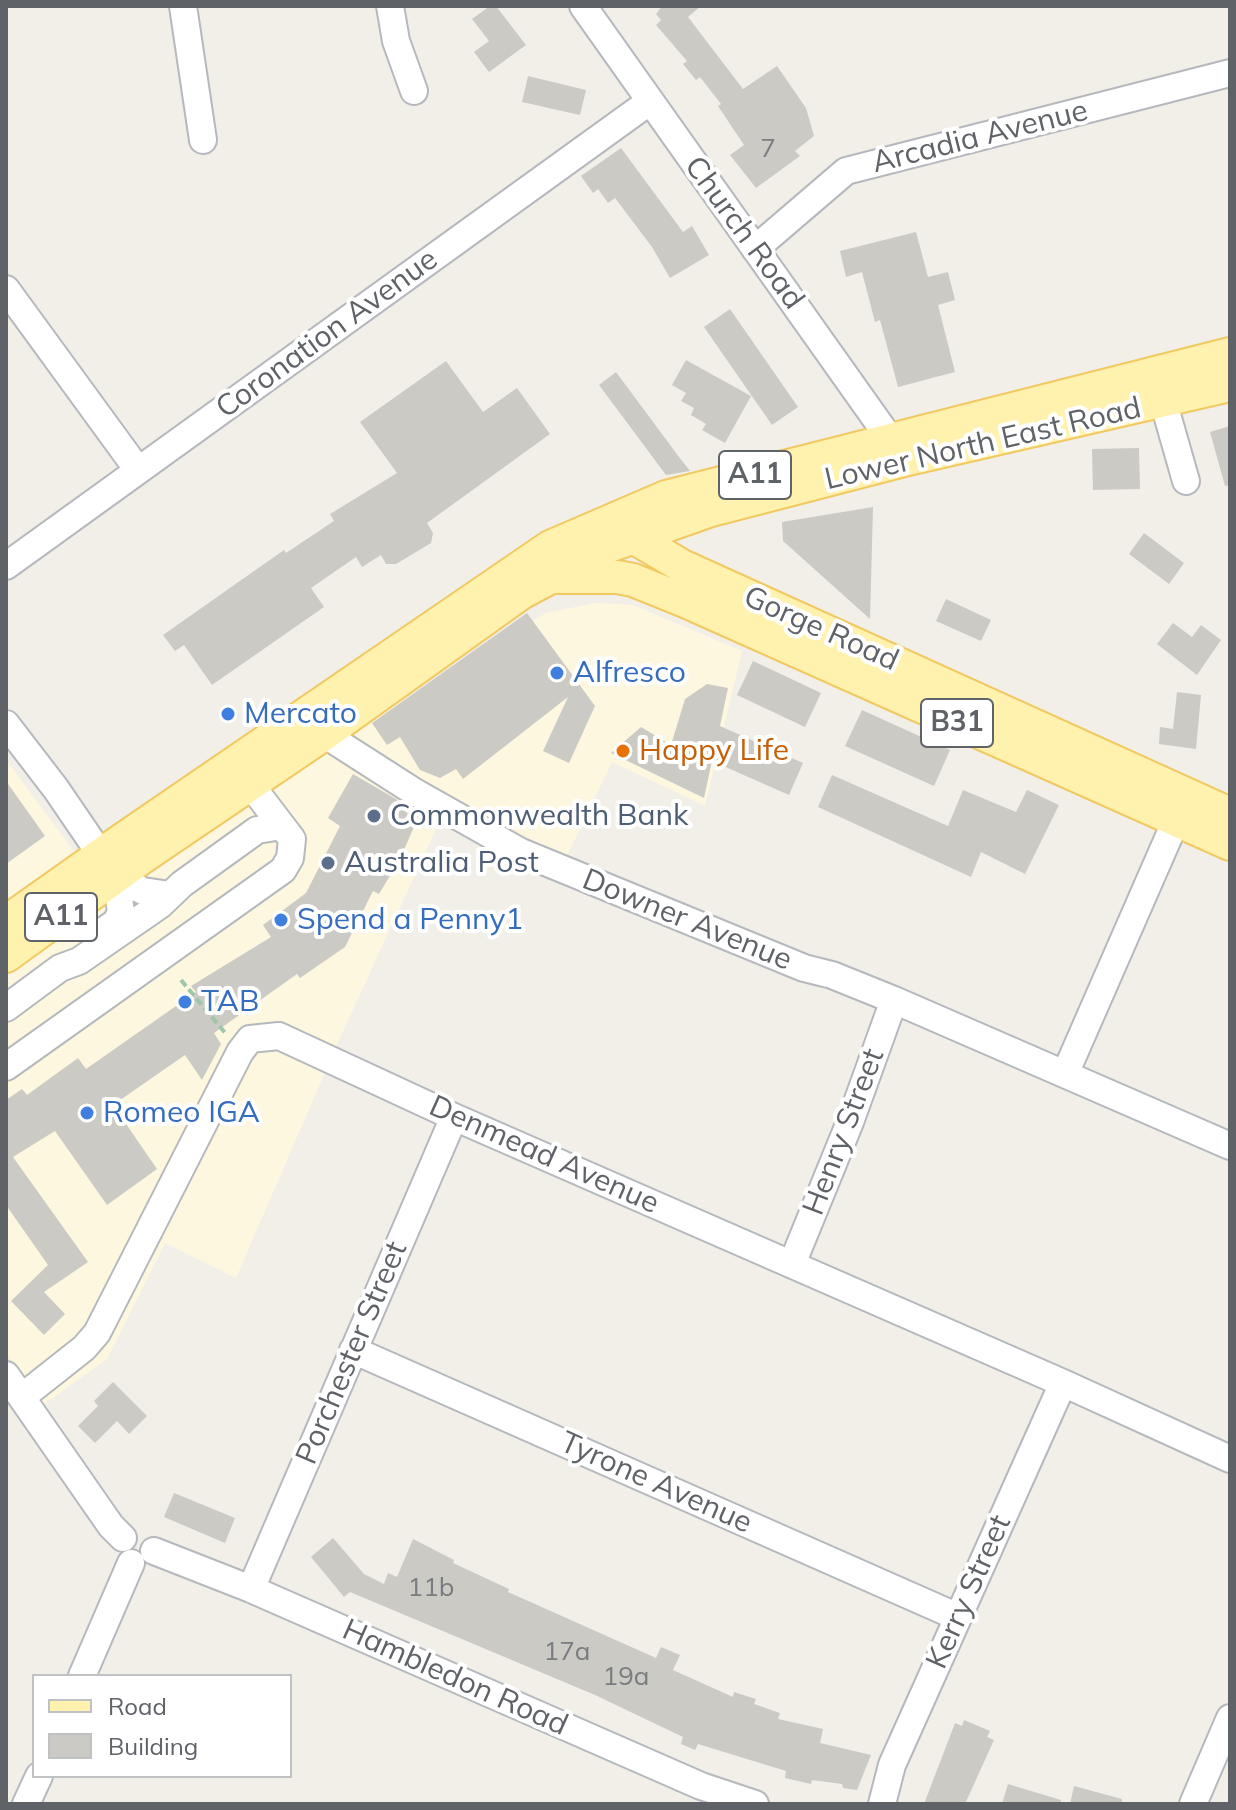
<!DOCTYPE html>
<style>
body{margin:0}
#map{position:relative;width:1236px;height:1810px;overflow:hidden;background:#f1efe8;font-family:Mulish,sans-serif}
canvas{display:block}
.frame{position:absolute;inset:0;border:8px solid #5f6368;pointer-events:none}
.legend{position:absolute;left:32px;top:1674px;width:260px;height:104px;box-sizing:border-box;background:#fff;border:2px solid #bfc1c3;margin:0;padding:10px 14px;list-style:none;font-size:24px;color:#5f6368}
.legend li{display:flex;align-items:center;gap:16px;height:40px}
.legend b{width:40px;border:2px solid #bfc1c3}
</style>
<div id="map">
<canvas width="1236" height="1810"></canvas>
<div class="frame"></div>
<ul class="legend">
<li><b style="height:10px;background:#fff2af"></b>Road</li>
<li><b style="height:22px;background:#cccac5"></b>Building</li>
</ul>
</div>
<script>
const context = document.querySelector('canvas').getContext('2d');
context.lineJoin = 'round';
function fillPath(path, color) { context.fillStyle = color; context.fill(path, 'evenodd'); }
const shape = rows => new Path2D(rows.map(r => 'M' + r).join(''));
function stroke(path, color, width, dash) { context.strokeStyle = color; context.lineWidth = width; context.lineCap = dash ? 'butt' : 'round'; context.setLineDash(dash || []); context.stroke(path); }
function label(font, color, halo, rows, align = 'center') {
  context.font = font + ' Mulish,sans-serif'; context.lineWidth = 8; context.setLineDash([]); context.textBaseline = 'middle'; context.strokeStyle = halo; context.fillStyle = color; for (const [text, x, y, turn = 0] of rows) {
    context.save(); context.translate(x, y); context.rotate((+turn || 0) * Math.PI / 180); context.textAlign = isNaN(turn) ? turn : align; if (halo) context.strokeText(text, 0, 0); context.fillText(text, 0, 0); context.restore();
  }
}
fillPath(shape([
 [596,603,633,605,742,651,705,806,612,762,565,860,449,801,338,1042,236,1278,165,1243,107,1359,43,1405,6,1353,6,977,348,734,546,613],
 [6,760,76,854,6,905]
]), '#fef7e0');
fillPath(shape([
 [490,6,496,6,526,45,489,72,474,52,489,41,472,19],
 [662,6,701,6,688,17,743,89,777,66,806,108,814,136,795,151,800,156,756,188,730,155,744,145,718,106,721,104,700,77,696,80,683,64,687,61,656,25,661,20,656,14],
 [528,76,586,90,580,115,522,102],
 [621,148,683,232,692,226,709,255,670,278,652,247,615,198,608,203,598,189,593,193,581,176],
 [916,232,928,277,948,272,955,300,938,305,955,372,898,387,880,320,875,322,862,272,846,277,840,251],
 [730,309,798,407,772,425,704,327],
 [686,360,751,396,725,443,702,430,706,424,691,415,694,408,681,401,686,393,672,385],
 [446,361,483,412,517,388,550,434,427,523,433,533,431,543,396,564,386,564,381,555,362,567,356,557,311,588,324,607,212,685,184,645,175,651,163,635,284,550,286,553,334,521,330,514,397,473,360,422],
 [616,372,679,457,690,471,666,475,599,385],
 [1230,426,1230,485,1225,486,1210,432],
 [1139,448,1140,489,1093,490,1092,449],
 [873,507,871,583,870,619,783,541,782,522],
 [1144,533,1184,563,1169,584,1129,554],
 [946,599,991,620,981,641,936,621],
 [527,613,595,706,569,763,543,751,568,697,463,779,456,769,440,778,420,770,400,737,387,745,372,723],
 [1173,623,1192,637,1201,625,1221,640,1197,675,1157,644],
 [753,661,821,693,805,727,737,695],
 [707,684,728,688,720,726,803,763,789,795,712,761,704,798,611,753,641,727,671,745,685,699],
 [1177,692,1201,695,1196,749,1159,744,1160,727,1173,729],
 [862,710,950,750,934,786,845,746],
 [353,774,420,813,400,859,379,894,373,891,345,947,300,978,297,974,214,1033,221,1044,202,1080,185,1055,113,1105,157,1169,107,1205,55,1131,13,1157,88,1262,44,1292,65,1314,44,1335,11,1301,48,1265,6,1205,6,1100,22,1089,27,1095,78,1058,86,1069,196,992,191,986,271,937,263,925,306,893,340,826,328,818],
 [832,775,948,826,963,790,1016,812,1027,790,1059,805,1025,874,981,852,971,877,818,807],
 [6,781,45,836,6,864],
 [113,1382,147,1416,129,1434,117,1421,95,1443,78,1426,98,1406,94,1401],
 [174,1493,235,1518,225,1543,164,1517],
 [333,1538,364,1574,384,1584,388,1573,397,1577,413,1539,454,1560,453,1563,509,1589,508,1592,656,1658,661,1647,680,1655,673,1670,733,1697,734,1692,756,1699,754,1704,780,1713,778,1719,823,1729,820,1743,871,1755,857,1790,843,1788,842,1784,812,1780,811,1784,785,1778,786,1771,698,1744,695,1750,681,1744,683,1737,595,1695,350,1592,344,1597,311,1557],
 [964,1720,990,1731,987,1737,994,1740,965,1804,924,1804,955,1723,962,1726],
 [1008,1784,1061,1800,1061,1804,1002,1804],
 [1074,1786,1122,1799,1122,1804,1070,1804]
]), '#cccac5');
const minor = shape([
 [183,6,203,140],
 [390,6,396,41,414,91],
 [583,6,900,453],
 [755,249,846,171,1230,73],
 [6,289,138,470],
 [1158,383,1186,481],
 [6,566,649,102],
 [6,724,56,789,116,877,121,912,116,922,99,934],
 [324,734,413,791,521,852,804,968,832,975,894,1000,1230,1146],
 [116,877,143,891,170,895],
 [6,1008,60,968,79,961,160,905,182,884,257,830,282,826],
 [6,1067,283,870,290,858,292,839,250,784],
 [1065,1074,1184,802],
 [792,1264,850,1122,894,1000],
 [353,1350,958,1617],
 [6,1375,111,1526,123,1538],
 [22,1397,84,1348,97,1333,240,1052,250,1039,279,1036,454,1117,1063,1383,1230,1459],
 [154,1551,251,1589,701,1786,755,1804],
 [251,1589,454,1117],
 [82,1676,131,1563],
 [26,1804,39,1776],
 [882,1804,892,1765,1063,1383],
 [1193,1804,1230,1718]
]);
const major = shape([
 [633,537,682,566,1230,814],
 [555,577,617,577,633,580,685,601,1230,844],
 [6,922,122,840,550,547,666,497,1230,354],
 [6,956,144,856,324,734,521,593,609,546,711,510,904,460,1230,385]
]);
stroke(minor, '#b5b8bc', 30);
stroke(major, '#f2c960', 36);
stroke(shape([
 [181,980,226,1034]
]), '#9cc7a9', 4, [8, 4]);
stroke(minor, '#fff', 26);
stroke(major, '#fff2af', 32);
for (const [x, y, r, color] of [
 [557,673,8,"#3f7fe0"],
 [228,714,8,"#3f7fe0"],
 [623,751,8,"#e8710a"],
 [374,816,8,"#5c6f8a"],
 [328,863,8,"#5c6f8a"],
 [281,920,8,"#3f7fe0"],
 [185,1002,8,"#3f7fe0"],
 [87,1113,8,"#3f7fe0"]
]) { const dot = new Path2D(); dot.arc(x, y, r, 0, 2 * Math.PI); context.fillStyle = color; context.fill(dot); stroke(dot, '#fff', 3); }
label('26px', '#7a7d7f', null, [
 ["7",768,149],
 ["11b",431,1588],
 ["17a",567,1652],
 ["19a",626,1677]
]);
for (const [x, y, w] of [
 [755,475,72],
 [957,723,72],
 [61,917,72]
]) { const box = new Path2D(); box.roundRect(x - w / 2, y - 24, w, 48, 6); context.fillStyle = '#fff'; context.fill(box); stroke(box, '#5f6368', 2); }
label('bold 28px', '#5f6368', null, [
 ["A11",755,475],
 ["B31",957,723],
 ["A11",61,917]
]);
label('30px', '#5f6368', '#fff', [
 ["Arcadia Avenue",980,137,-14],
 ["Church Road",744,233,54],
 ["Coronation Avenue",327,334,-36],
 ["Lower North East Road",983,444,-13],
 ["Gorge Road",821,629,24],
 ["Downer Avenue",687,920,22],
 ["Henry Street",844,1132,-69],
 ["Denmead Avenue",544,1155,24],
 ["Porchester Street",352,1353,-67],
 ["Tyrone Avenue",656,1483,24],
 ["Kerry Street",969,1592,-66],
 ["Hambledon Road",455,1678,24]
]);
label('30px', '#366cbe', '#fff', [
 ["Alfresco",573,673],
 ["Mercato",244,714],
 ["Spend a Penny1",297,920],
 ["TAB",201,1002],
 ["Romeo IGA",103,1113]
], 'left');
label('30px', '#c56008', '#fff', [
 ["Happy Life",639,751]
], 'left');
label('30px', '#4e5e75', '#fff', [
 ["Commonwealth Bank",390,816],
 ["Australia Post",344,863]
], 'left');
</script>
